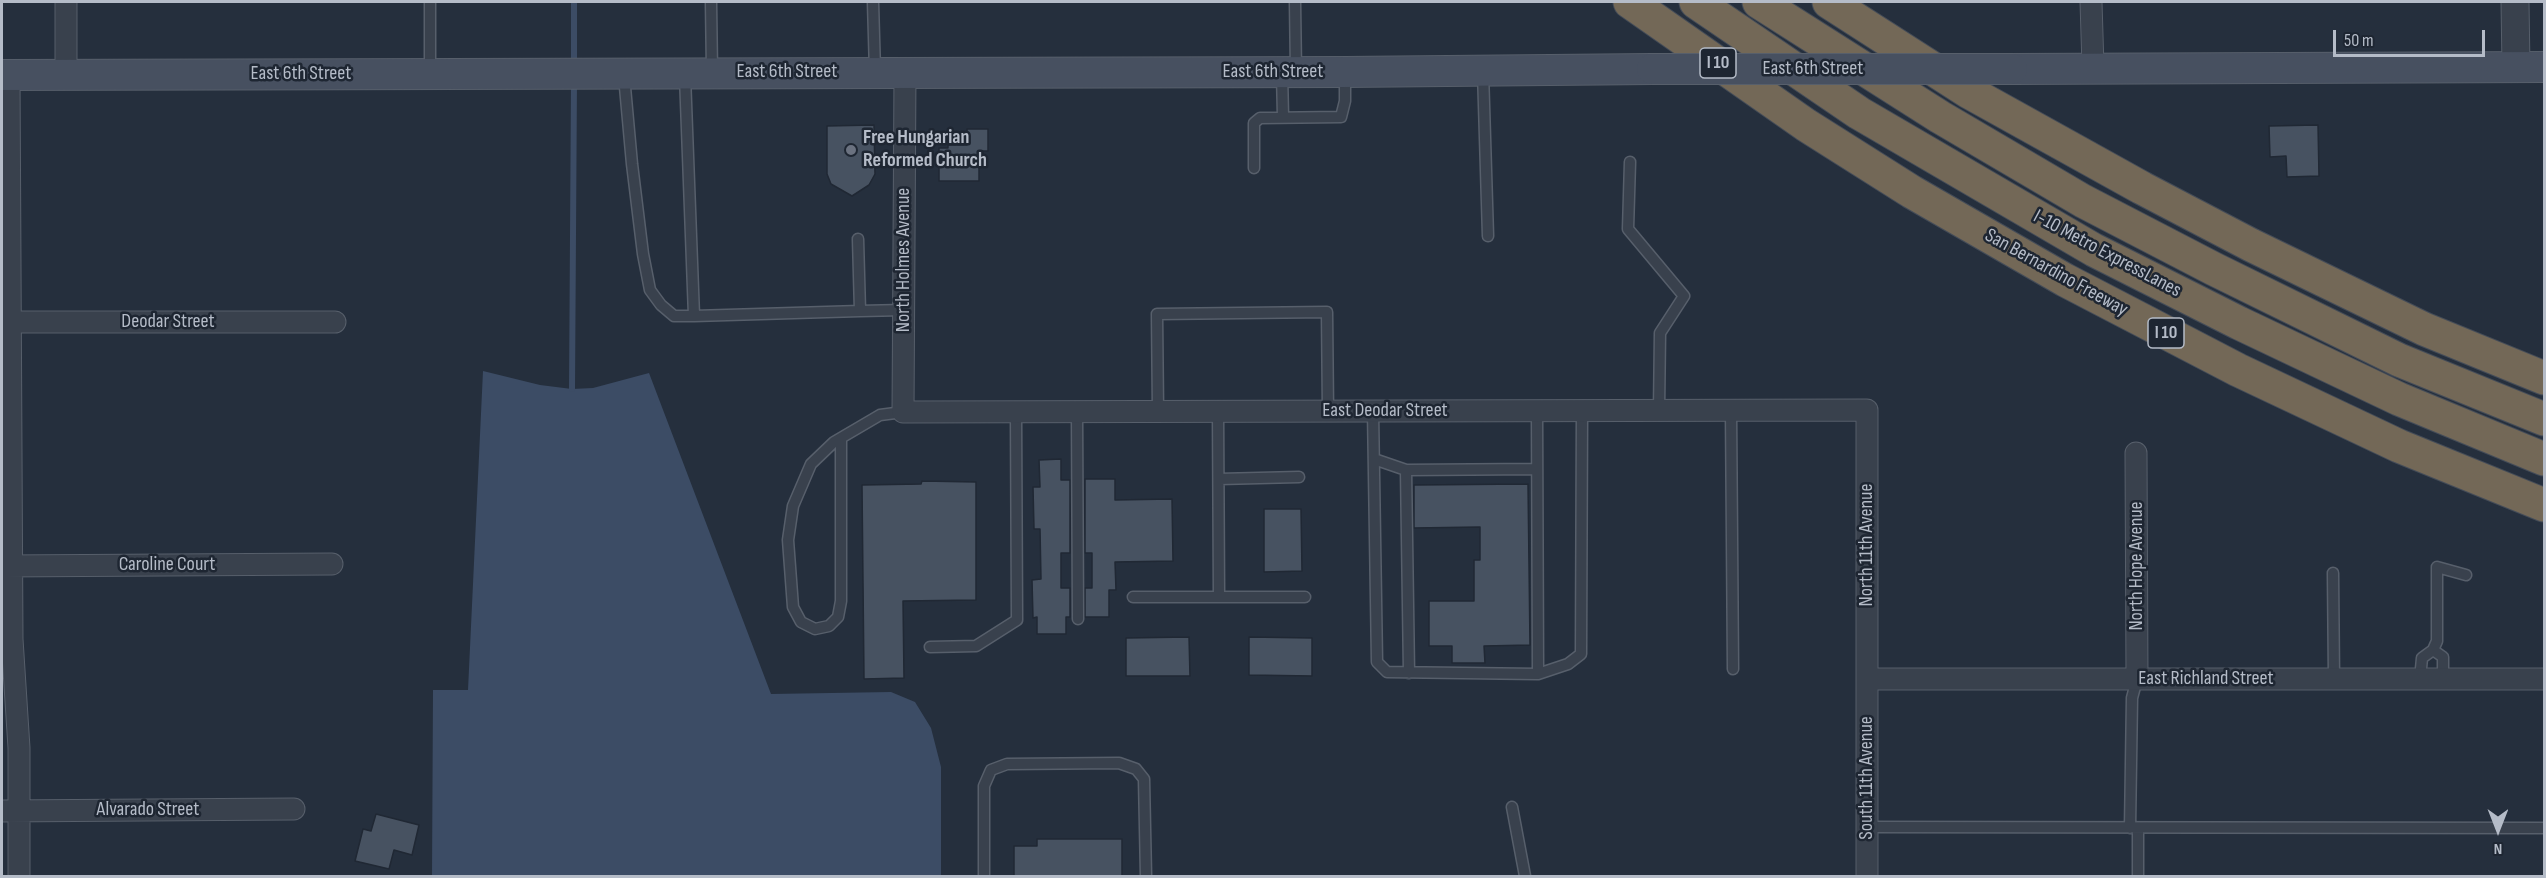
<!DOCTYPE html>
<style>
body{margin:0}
#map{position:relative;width:2546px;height:878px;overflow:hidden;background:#252f3d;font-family:"Sofia Sans Condensed",sans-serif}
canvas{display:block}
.frame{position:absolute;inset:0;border:3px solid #b5bcc8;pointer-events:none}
.north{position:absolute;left:2468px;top:800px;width:60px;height:60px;-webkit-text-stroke:4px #1e2632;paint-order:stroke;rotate:180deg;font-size:16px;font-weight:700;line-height:24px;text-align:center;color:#b5bcc8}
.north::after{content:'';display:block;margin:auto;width:21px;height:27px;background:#b5bcc8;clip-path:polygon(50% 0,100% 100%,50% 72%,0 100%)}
.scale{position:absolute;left:2333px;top:30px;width:152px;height:27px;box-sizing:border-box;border:3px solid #b5bcc8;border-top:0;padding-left:8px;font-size:18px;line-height:21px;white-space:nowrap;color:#b5bcc8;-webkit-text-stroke:4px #1e2632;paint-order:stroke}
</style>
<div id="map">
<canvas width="2546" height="878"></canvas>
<div class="frame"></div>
<div class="north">N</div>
<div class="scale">50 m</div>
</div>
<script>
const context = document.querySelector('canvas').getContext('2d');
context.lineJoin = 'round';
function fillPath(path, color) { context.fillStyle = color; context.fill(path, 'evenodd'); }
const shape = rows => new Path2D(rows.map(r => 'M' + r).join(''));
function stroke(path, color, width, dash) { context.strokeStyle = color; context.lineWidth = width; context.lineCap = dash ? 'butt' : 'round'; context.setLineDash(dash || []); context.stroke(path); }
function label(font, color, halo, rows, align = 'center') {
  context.font = font + ' "Sofia Sans Condensed",sans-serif'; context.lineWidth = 5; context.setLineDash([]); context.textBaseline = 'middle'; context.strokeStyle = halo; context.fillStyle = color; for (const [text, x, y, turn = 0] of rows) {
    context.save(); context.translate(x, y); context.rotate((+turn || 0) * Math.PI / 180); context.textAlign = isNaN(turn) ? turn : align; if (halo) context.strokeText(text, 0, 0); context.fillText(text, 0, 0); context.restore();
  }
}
fillPath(shape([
 [483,371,540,385,572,389,593,388,649,373,771,694,891,692,915,702,931,728,941,767,941,876,432,876,433,690,468,690]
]), '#3c4c65');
stroke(shape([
 [574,2,574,65],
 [572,389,574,81]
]), '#3c4c65', 6);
const building = shape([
 [874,125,875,174,869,185,852,196,831,184,827,174,827,126,874,125],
 [2318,125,2319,176,2287,177,2286,156,2270,157,2269,126,2318,125],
 [967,129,988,129,988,151,979,151,979,181,939,181,939,148,948,148,948,145,967,145,967,129],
 [1061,459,1061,480,1070,480,1070,553,1061,553,1061,588,1070,588,1070,617,1066,617,1066,634,1037,634,1037,617,1033,618,1032,580,1041,579,1040,529,1034,529,1033,487,1040,487,1039,460,1061,459],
 [1085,479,1115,479,1115,500,1172,499,1173,561,1115,562,1116,590,1109,590,1109,617,1085,617,1085,588,1092,588,1092,553,1085,553,1085,479],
 [922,481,976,482,976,600,903,601,904,678,864,679,862,485,921,484,922,481],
 [1528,484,1530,645,1484,646,1485,663,1452,663,1452,646,1429,646,1429,601,1474,601,1474,560,1480,560,1480,527,1414,528,1414,485,1528,484],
 [1264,509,1301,509,1302,571,1264,572,1264,509],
 [1189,637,1190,676,1126,676,1126,638,1189,637],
 [1249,637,1312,638,1312,676,1249,675,1249,637],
 [376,814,419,825,412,855,394,850,389,869,355,861,363,829,371,831,376,814],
 [1037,839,1122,839,1122,876,1014,876,1014,846,1037,846,1037,839]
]);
fillPath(building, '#475261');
stroke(building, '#202834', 1.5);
const service = shape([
 [711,2,712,72],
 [873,2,875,72],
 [1295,2,1296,72],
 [1483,72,1488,236],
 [430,73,430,2],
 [1282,73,1283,117],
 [624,76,632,164,643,254,650,290,661,305,674,316,694,316,685,76],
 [1630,162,1628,229,1684,296,1660,333,1659,411],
 [1254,168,1254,123,1260,118,1341,117,1345,101,1345,75],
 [860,311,904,310],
 [694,316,860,311,858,239],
 [1731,410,1733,669],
 [1158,411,1157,314,1327,312,1328,412],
 [1218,411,1219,597],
 [1373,411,1377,662,1387,672,1538,674,1568,664,1581,654,1582,411],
 [1537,411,1538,674],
 [1077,412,1078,619],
 [841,438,841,601,838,617,829,626,815,629,801,622,793,607,788,540,793,506,811,464,834,442,880,415,903,412],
 [1374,459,1406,470,1536,469],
 [1406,470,1409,673],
 [1219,479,1299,477],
 [2333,573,2334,679],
 [1133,597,1305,597],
 [930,647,976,646,1017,620,1016,412],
 [2433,650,2443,657,2443,679],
 [2420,679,2422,658,2433,650,2437,641,2437,567,2466,575],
 [1512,807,1525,876],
 [1867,827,2544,828],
 [2130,828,2132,698,2137,679],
 [984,876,984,786,991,770,1007,764,1119,763,1136,769,1144,779,1146,876],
 [2138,876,2138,828]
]);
const minor = shape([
 [2091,2,2093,67],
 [905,73,903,412,1867,410,1867,876],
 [9,75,12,639,19,748,19,876],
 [66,75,66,2],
 [2,322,335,322],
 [2136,453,2137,679],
 [2,566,332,564],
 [1867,679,2544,679],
 [2,811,294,809]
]);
const tertiary = shape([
 [2515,2,2516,67]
]);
const secondary = shape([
 [2012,69,2544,67],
 [2,75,1345,72,1652,69]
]);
const motorway = shape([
 [1630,2,1806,125,1912,192,2065,280,2238,370,2399,446,2544,505],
 [1696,2,1859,113,2094,250,2239,323,2399,399,2544,459],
 [1759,2,1940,117,2083,201,2214,269,2399,360,2544,419],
 [1829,2,1969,92,2142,188,2251,245,2424,329,2544,378]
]);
stroke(service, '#575f6b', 13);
stroke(minor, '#575f6b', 23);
stroke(tertiary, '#575f6b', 29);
stroke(secondary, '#575f6b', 32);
stroke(motorway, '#444c58', 35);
stroke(service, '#39414d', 10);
stroke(minor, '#39414d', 21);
stroke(tertiary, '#39414d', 27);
stroke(secondary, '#475060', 30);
stroke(motorway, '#736857', 33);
const secondaryBridge = shape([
 [1652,69,2012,69]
]);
stroke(secondaryBridge, '#575f6b', 32, []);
stroke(secondaryBridge, '#475060', 30);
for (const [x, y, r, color] of [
 [851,150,6,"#6b7280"]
]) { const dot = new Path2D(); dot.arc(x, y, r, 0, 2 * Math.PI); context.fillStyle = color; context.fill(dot); stroke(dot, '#1e2632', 2); }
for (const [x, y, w] of [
 [1718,63,36],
 [2166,333,36]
]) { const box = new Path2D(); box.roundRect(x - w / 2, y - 15, w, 30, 4.5); context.fillStyle = '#1e2632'; context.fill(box); stroke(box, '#b5bcc8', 1.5); }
label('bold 18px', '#b5bcc8', null, [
 ["I 10",1718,63],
 ["I 10",2166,333]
]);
label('20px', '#b5bcc8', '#1e2632', [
 ["East 6th Street",1813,69],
 ["East 6th Street",787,72],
 ["East 6th Street",1273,72],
 ["East 6th Street",301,74],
 ["I-10 Metro ExpressLanes",2107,254,28],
 ["North Holmes Avenue",904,260,-90],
 ["San Bernardino Freeway",2056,273,29],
 ["Deodar Street",168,322],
 ["East Deodar Street",1385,411],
 ["North 11th Avenue",1867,545,-90],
 ["Caroline Court",167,565],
 ["North Hope Avenue",2137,566,-90],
 ["East Richland Street",2206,679],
 ["South 11th Avenue",1867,778,-90],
 ["Alvarado Street",148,810]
]);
label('bold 20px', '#b5bcc8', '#1e2632', [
 ["Free Hungarian",863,138],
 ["Reformed Church",863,161]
], 'left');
</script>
